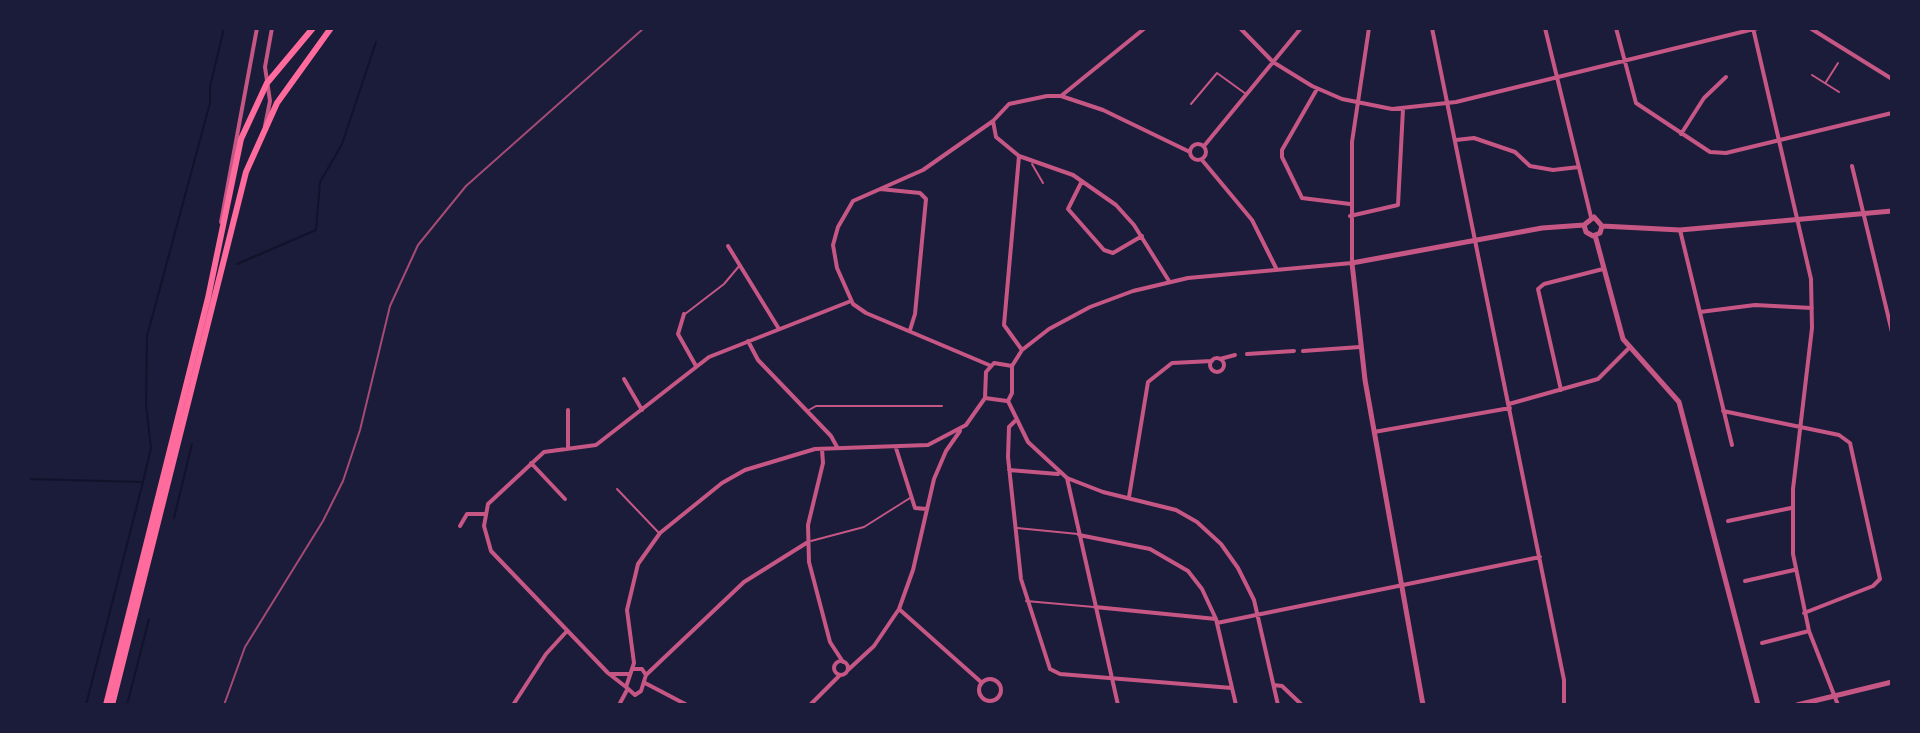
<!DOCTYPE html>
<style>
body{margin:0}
#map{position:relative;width:1920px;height:733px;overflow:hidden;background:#1b1b3a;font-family:"Varela Round",sans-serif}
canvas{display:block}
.frame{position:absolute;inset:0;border:30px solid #1b1b3a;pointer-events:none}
</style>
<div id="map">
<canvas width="1920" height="733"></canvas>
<div class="frame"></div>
</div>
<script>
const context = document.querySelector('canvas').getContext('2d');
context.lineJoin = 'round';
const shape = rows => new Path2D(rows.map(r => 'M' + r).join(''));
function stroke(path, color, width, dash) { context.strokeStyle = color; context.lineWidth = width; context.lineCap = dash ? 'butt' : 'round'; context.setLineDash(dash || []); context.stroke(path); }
stroke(shape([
 [237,264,316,230,320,182,342,144,376,42],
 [28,479,143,482,86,705],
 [143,482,151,448,146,405,147,336,210,103,210,87,224,28],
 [174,518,192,444],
 [127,705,149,619]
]), '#12122b', 2);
stroke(shape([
 [1812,75,1839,92],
 [1826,82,1838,63],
 [1191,104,1217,73,1246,94],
 [1032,164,1043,183],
 [685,314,724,284,740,265],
 [809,410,816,406,942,406],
 [617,489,659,533],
 [1017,528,1078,534],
 [811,541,864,527,910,498],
 [1026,601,1094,607]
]), '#c65784', 2);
stroke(shape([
 [1240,28,1273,62,1312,86,1342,99,1392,109,1456,102,1758,28],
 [1432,28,1564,680,1564,705],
 [1545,28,1591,217],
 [1616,28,1636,103,1710,152,1726,153,1892,113],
 [1753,28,1811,279,1812,328,1793,489,1793,554,1809,631,1838,705],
 [1810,28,1892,79],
 [1317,89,1282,150,1282,157,1302,198,1350,204],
 [1061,96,1145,28],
 [993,121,996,137,1019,156,1073,175,1116,205,1134,225,1169,281],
 [265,126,270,101,265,67,272,28],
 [1681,134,1704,98,1726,77],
 [1456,140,1474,138,1515,152,1530,166,1553,170,1579,167],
 '1190 152a8 8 0 1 1 16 0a8 8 0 1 1-16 0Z',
 [1204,146,1301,28],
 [1019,156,1004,325,1022,350],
 [1202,160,1252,220,1277,270],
 [1852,166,1892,332],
 [1082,181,1068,209,1104,250,1113,253,1142,236],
 [880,189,920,193,926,199,915,314,910,330],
 [1350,216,1398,205,1403,109],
 [221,222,257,28],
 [1680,230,1732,445],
 [728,246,779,329],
 [1700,312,1755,305,1812,308],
 [684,314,678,334,696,366],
 [748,341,758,360,831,436,837,447],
 [1303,351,1360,347],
 [1247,354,1294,351],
 '1210 365a7 7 0 1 1 14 0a7 7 0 1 1-14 0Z',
 [1220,359,1235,355],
 [989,365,866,313,853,304,837,268,833,245,838,227,853,201,923,170,993,121,1009,104,1047,96,1061,96,1103,110,1190,152],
 [1012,366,1022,350,1049,329,1090,307,1133,291,1188,278,1352,263,1352,142,1369,28],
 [624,379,642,410],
 [1561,390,1538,289,1544,284,1603,269],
 [1007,401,985,398,986,372,994,363,1012,366],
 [1008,401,1028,442,1067,478,1103,492,1176,510,1197,522,1221,544,1238,568,1254,600,1278,705],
 [1008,401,1012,393,1012,366],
 [1509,404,1598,379,1628,349],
 [568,410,568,449],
 [1723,411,1839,435,1850,443,1880,579,1873,586,1804,613],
 [1015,421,1009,427,1008,457,1021,579,1050,669,1060,674,1232,688],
 [966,425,985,398],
 [1374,432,1510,408],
 [896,448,915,508,927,509],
 [822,449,823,463,808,525,809,562,830,642,843,662],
 [531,463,565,499],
 [1009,470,1058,474],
 [1067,478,1118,705],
 [1129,497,1148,382,1172,363,1212,361],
 [1728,521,1791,508],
 [460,526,467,514,485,514],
 [1079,535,1150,549,1188,571,1202,589,1216,619,1236,705],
 [1745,581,1794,570],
 [1095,607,1216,619],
 [899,609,981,682],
 [1217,623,1540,557],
 [1762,643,1809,631],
 '834 668a7 7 0 1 1 14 0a7 7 0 1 1-14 0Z',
 [632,669,642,669,646,675,641,691,635,695,626,687,634,663,627,610,638,564,660,533,722,483,745,470,815,449,928,445,966,425],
 [848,670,874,646,899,609,913,570,934,479,946,451,960,431],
 [610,674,628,674],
 [647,674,744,582,808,542],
 '979 690a11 11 0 1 1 22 0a11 11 0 1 1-22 0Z',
 [645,683,687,705],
 [1274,685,1282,686,1302,705],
 [626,687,608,673,491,551,484,526,488,504,544,452,596,445,709,357,851,301],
 [513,705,546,654,567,631],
 [619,705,627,690],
 [810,705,839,676],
 [890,705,905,705]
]), '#c65784', 4);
stroke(shape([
 [1584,225,1586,232,1593,236,1600,233,1602,226],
 [1584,225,1594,217,1602,226],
 [1602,226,1680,230,1892,211],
 [1595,235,1623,339,1679,402,1758,705],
 [1423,705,1365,380,1352,263,1542,228,1584,225],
 [1797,705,1892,682]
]), '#c65784', 5);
stroke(shape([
 [106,705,208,298,241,139,267,83,313,28],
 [112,705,246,172,277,103,331,28]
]), '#ff6b9d', 6);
stroke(shape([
 [224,705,245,647,323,521,343,481,360,430,390,306,418,245,466,186,644,28]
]), '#a44b75', 2);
</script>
